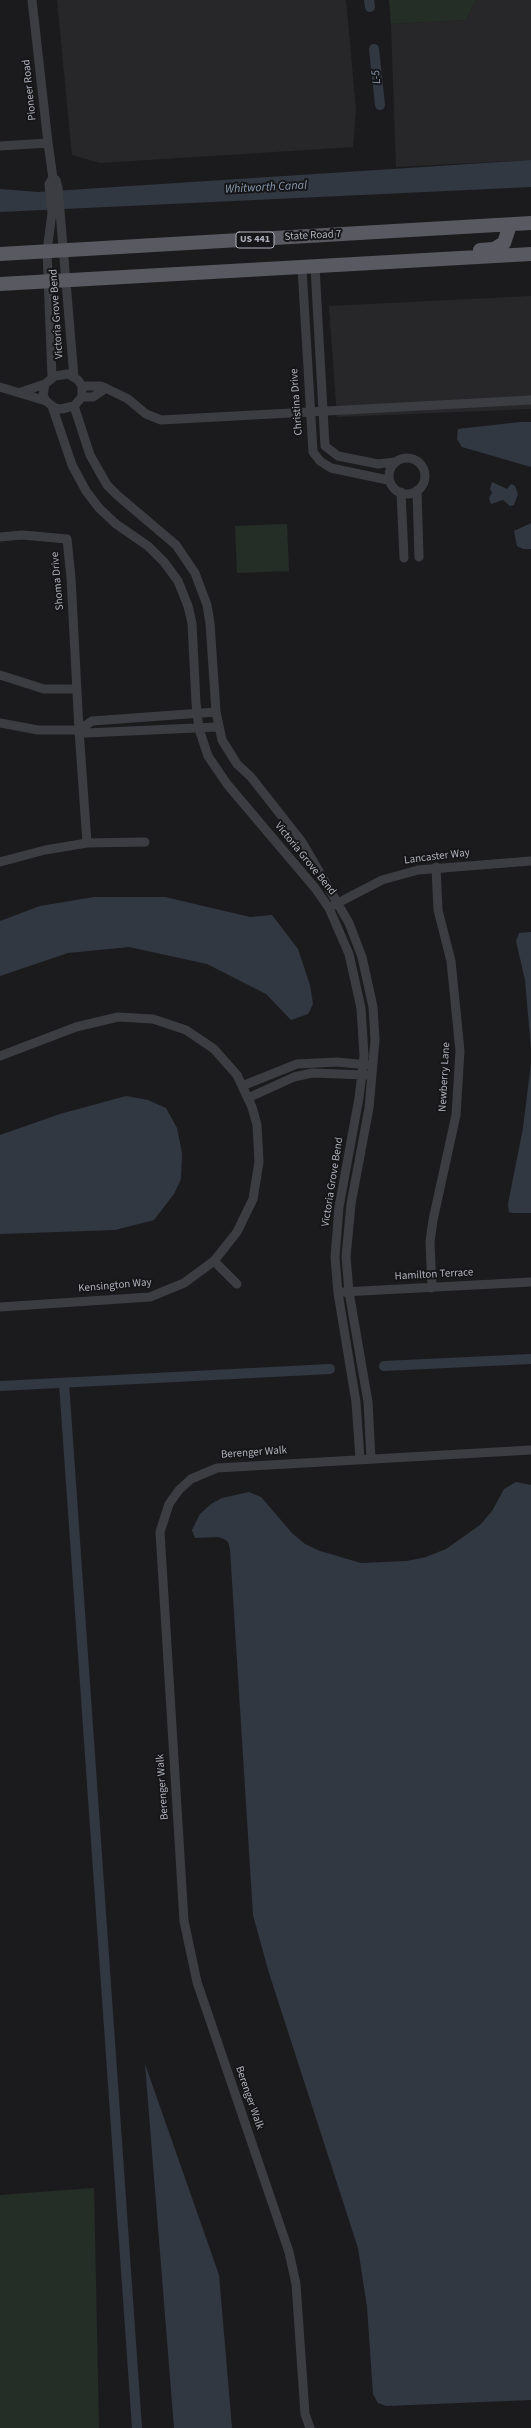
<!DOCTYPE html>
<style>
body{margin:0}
canvas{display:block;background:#1b1b1d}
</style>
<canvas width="531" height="2428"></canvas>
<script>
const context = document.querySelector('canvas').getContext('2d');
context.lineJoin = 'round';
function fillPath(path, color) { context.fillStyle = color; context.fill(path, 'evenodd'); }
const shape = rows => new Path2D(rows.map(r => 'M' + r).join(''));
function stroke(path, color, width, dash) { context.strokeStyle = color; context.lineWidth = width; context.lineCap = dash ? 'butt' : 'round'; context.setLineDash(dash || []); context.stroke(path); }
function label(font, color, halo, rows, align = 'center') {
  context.font = font + ' "Source Sans 3",sans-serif'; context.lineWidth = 4; context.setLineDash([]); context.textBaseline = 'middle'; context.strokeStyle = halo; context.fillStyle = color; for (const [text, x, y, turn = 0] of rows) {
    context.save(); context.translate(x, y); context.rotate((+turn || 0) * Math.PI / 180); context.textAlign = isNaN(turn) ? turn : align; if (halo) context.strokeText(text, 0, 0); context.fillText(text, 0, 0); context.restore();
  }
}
fillPath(shape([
 [57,0,346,0,356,110,353,147,100,163,72,155],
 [476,0,531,0,531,160,396,167,391,24,466,20],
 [531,296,531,409,337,417,329,306]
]), '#27272a');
fillPath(shape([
 [389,0,476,0,466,20,391,24],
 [287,524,289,571,237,573,235,526],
 [94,2188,99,2428,0,2428,0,2195]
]), '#252d27');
fillPath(shape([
 [531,160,531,187,0,212,0,189,38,192],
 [520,422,531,422,531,467,462,447,457,439,458,429],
 [492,482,507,489,511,484,515,486,518,494,514,505,510,506,503,500,491,504,489,498,492,493,490,489],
 [531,523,531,549,523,549,517,546,514,531],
 [94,897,165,897,250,917,272,915,298,949,310,985,313,1004,308,1014,291,1020,266,994,207,964,129,947,68,953,0,976,0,921,40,906],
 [531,932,531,1049,525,980,516,941,519,933],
 [531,1063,531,1213,513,1213,509,1212,508,1204,523,1128],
 [126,1096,148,1100,166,1108,177,1128,182,1153,181,1179,174,1194,154,1220,115,1230,0,1234,0,1135,60,1114],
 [516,1482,531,1485,531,2400,386,2406,378,2403,373,2394,367,2307,358,2248,269,1973,253,1915,230,1549,228,1542,224,1539,218,1537,195,1538,192,1530,200,1514,211,1504,222,1498,249,1492,261,1497,292,1533,305,1544,320,1551,361,1563,407,1561,426,1557,446,1549,480,1525,492,1511,504,1489],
 [145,2064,219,2275,232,2428,174,2428]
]), '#313841');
stroke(shape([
 [369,0,370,7],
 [374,49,380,105],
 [384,1366,531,1359],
 [64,1383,137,2428],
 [0,1386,330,1369]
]), '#313841', 10);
stroke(shape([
 [32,0,48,143,53,178,56,180,58,188,74,377],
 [0,146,48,143],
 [315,267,325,446,338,456,378,464,395,462],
 [302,268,313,452,320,461,331,468,388,480],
 [52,377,47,251,52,213,49,184,53,178],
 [82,386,101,386,118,394,128,399,146,414,161,420,531,400],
 [0,387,46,401],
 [21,392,45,384,55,376,68,374,78,380,82,386,82,397,74,406,61,409,55,408,46,401,43,395,45,384],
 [82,397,93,397,106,388],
 [52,406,72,465,86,491,99,508,116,524,148,546,164,562,178,581,188,606,192,623,196,703,199,729,208,756,227,784,315,888,329,908,349,954,361,1008,364,1056,359,1098,339,1207,335,1257,338,1293,356,1402,360,1459],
 [74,406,90,455,107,485,117,495,176,545,195,573,207,605,210,623,216,712,222,740,237,764,251,777,302,842,349,923,362,957,373,1007,375,1040,369,1108,351,1204,346,1257,349,1292,368,1402,371,1459],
 '389 476a18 18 0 1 1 36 0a18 18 0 1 1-36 0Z',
 [417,490,419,557],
 [401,492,404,558],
 [0,537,22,535,67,539,71,578,79,730,87,843],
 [0,675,44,689,77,689],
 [0,723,38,730,79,730,86,733,217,727],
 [79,730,92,721,216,712],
 [0,862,45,850,87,843,145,842],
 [334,905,382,880,418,870,531,861],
 [0,1056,76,1027,118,1017,153,1019,186,1030,214,1049,237,1075,252,1107,257,1125,259,1162,253,1199,237,1232,214,1261,184,1283,150,1297,0,1307],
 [242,1086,297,1064,337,1062,368,1065],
 [248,1098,294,1077,312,1073,367,1075],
 [214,1261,237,1284],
 [432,1288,430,1242,433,1220,456,1115,460,1051,451,961,438,910,436,867],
 [343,1292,531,1282],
 [310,2428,305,2414,296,2284,289,2252,197,1982,184,1921,160,1532,169,1504,179,1490,191,1479,217,1468,531,1450]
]), '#3c3d42', 9);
stroke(shape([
 [480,250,494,249,504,243,510,225],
 [0,254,531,223],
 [0,284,531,254]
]), '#585961', 14);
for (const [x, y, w] of [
 [255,240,38]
]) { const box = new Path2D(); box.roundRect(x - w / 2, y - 8, w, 16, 3); context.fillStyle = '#161618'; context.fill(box); stroke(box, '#afb1bc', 1); }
label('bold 10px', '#afb1bc', null, [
 ["US 441",255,240]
]);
label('11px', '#afb1bc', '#161618', [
 ["Pioneer Road",30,90,-96],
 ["State Road 7",313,236,-3],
 ["Victoria Grove Bend",57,314,-94],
 ["Christina Drive",297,402,-94],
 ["Shoma Drive",58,581,-95],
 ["Lancaster Way",437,857,-7],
 ["Victoria Grove Bend",305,859,51],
 ["Newberry Lane",445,1077,-87],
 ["Victoria Grove Bend",333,1182,-81],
 ["Hamilton Terrace",434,1275,-3],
 ["Kensington Way",115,1286,-5],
 ["Berenger Walk",254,1453,-4],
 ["Berenger Walk",163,1787,-94],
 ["Berenger Walk",249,2098,71]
]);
label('italic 12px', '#899bb3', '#161618', [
 ["L-5",377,77,-96],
 ["Whitworth Canal",266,188,-3]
]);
</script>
